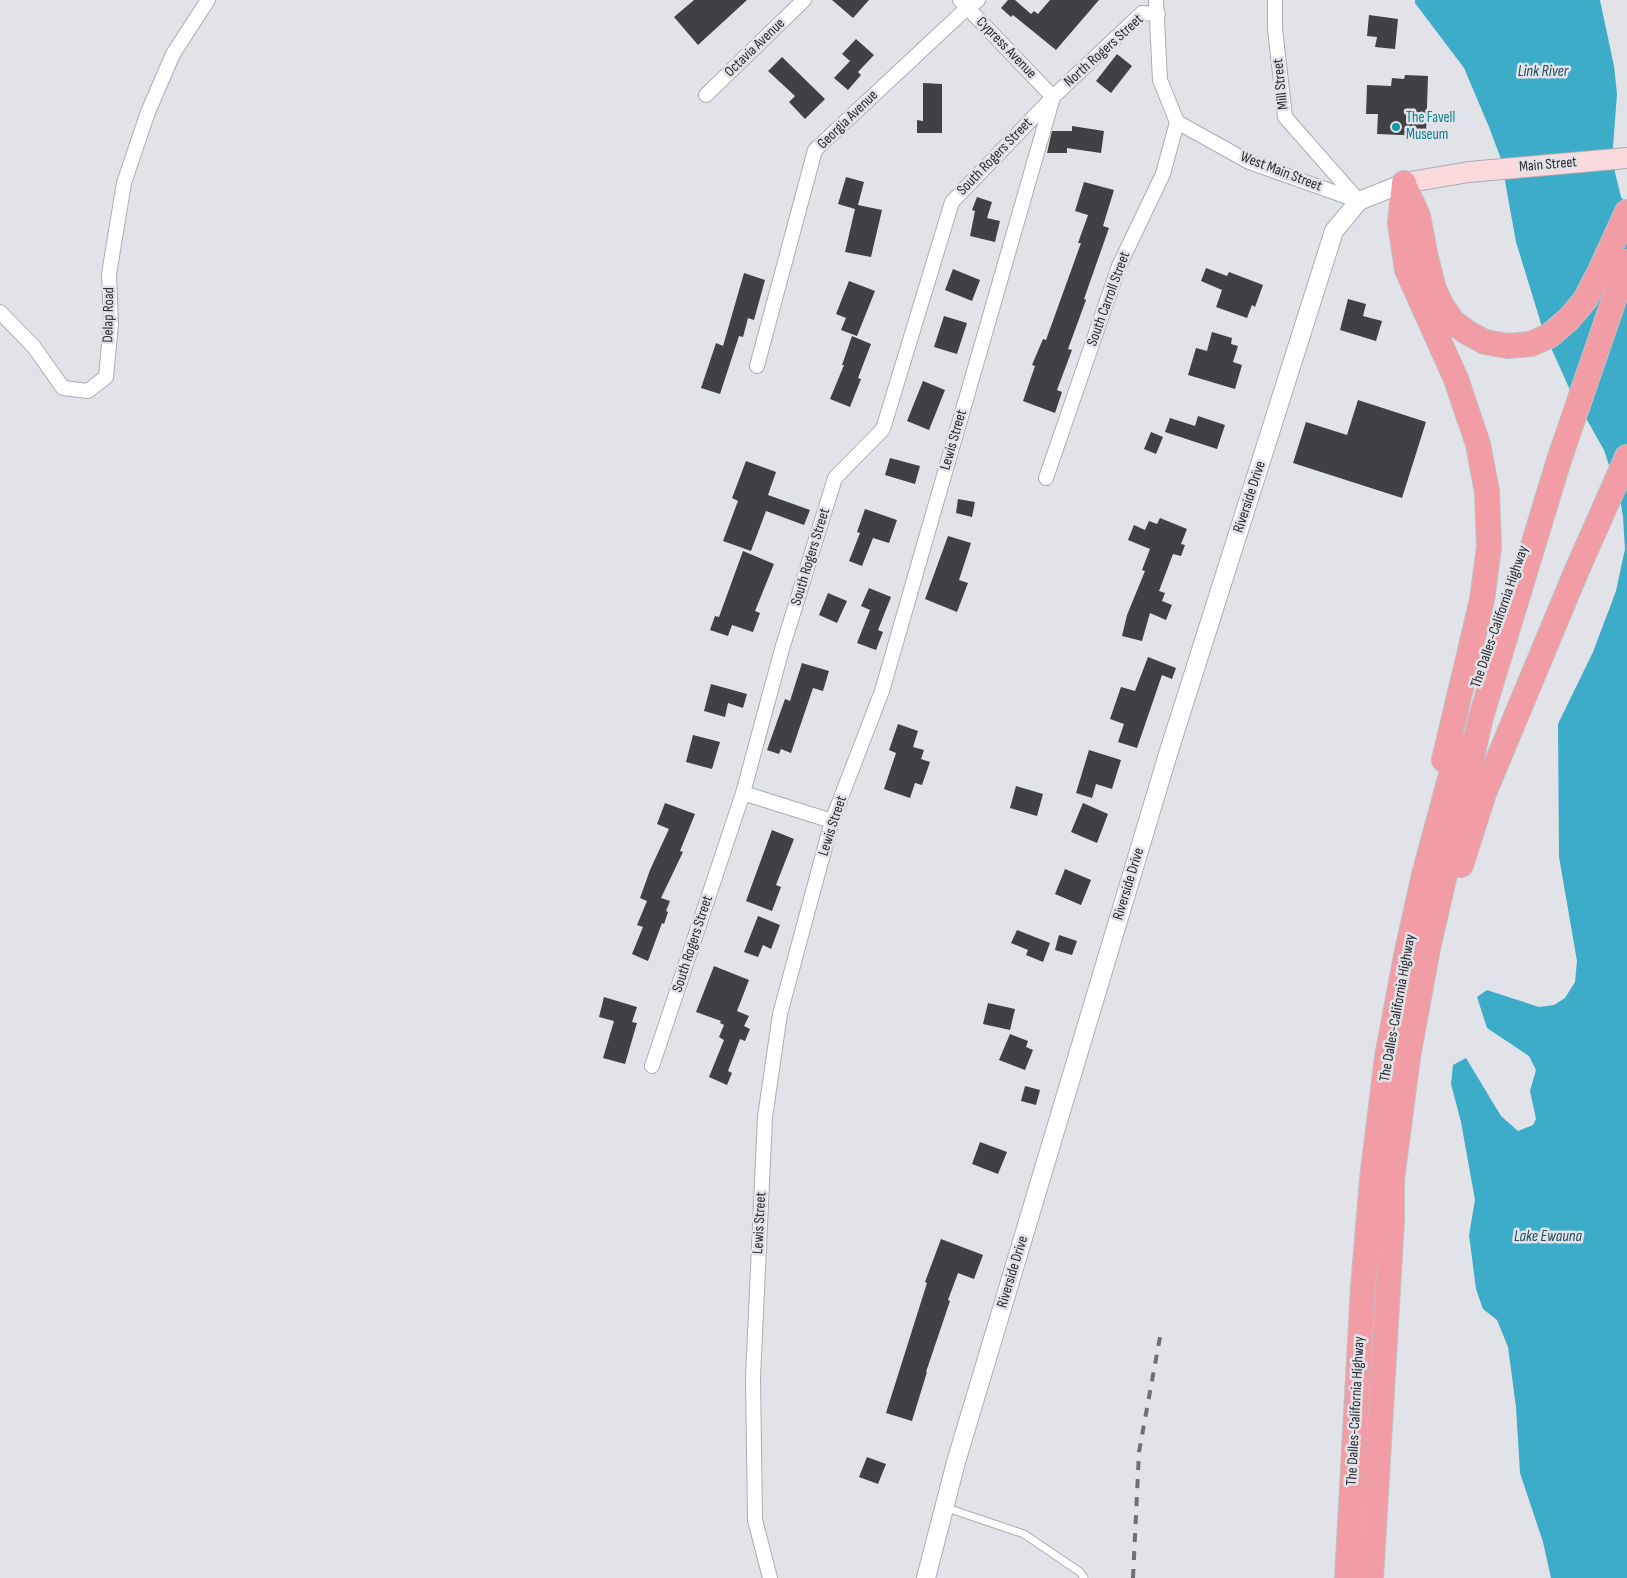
<!DOCTYPE html>
<style>
body{margin:0}
canvas{display:block;background:#e1e3e9}
</style>
<canvas width="1627" height="1578"></canvas>
<script>
const context = document.querySelector('canvas').getContext('2d');
context.lineJoin = 'round';
function fillPath(path, color) { context.fillStyle = color; context.fill(path, 'evenodd'); }
const shape = rows => new Path2D(rows.map(r => 'M' + r).join(''));
function stroke(path, color, width, dash) { context.strokeStyle = color; context.lineWidth = width; context.lineCap = dash ? 'butt' : 'round'; context.setLineDash(dash || []); context.stroke(path); }
function label(font, color, halo, rows, align = 'center') {
  context.font = font + ' "Sofia Sans Condensed",sans-serif'; context.lineWidth = 5; context.setLineDash([]); context.textBaseline = 'middle'; context.strokeStyle = halo; context.fillStyle = color; for (const [text, x, y, turn = 0] of rows) {
    context.save(); context.translate(x, y); context.rotate((+turn || 0) * Math.PI / 180); context.textAlign = isNaN(turn) ? turn : align; if (halo) context.strokeText(text, 0, 0); context.fillText(text, 0, 0); context.restore();
  }
}
fillPath(shape([
 [1415,0,1600,0,1614,66,1617,94,1612,160,1621,197,1627,204,1627,1578,1551,1578,1543,1542,1520,1473,1516,1407,1508,1347,1497,1320,1483,1309,1476,1289,1469,1235,1475,1200,1461,1122,1451,1084,1453,1065,1466,1058,1501,1116,1518,1131,1533,1125,1536,1119,1530,1091,1536,1070,1529,1056,1487,1028,1477,997,1487,990,1539,1007,1554,1005,1565,998,1575,982,1577,961,1559,857,1558,724,1593,652,1616,591,1625,549,1623,517,1620,499,1604,450,1570,390,1543,330,1516,242,1501,159,1489,127,1464,68,1415,3]
]), '#3cacc9');
fillPath(shape([
 [694,0,747,0,698,45,674,17],
 [832,0,869,0,853,18],
 [1008,0,1015,0,1031,14,1034,11,1038,14,1050,0,1099,0,1056,50,1013,15,1011,17,1001,8],
 [1369,15,1398,19,1395,49,1375,47,1377,37,1367,36],
 [856,39,874,55,858,72,861,75,848,90,834,78,850,61,842,54],
 [1117,54,1132,66,1111,93,1096,81],
 [782,57,825,99,805,119,789,102,795,96,768,71],
 [1405,75,1428,76,1426,136,1377,134,1378,114,1366,114,1367,85,1391,86,1392,78,1404,79],
 [923,83,942,84,942,133,917,133,917,120,923,121],
 [1072,126,1104,131,1101,153,1067,148,1067,153,1047,153,1052,131,1072,131],
 [846,177,864,182,858,205,882,210,871,257,845,252,855,209,838,204],
 [1084,182,1114,190,1103,226,1109,228,1084,299,1086,300,1068,349,1072,350,1057,390,1062,392,1055,413,1023,401,1035,366,1032,365,1043,339,1046,340,1081,243,1078,243,1088,215,1075,211],
 [977,197,992,202,987,218,1000,221,995,242,970,236,975,211,972,210],
 [1206,268,1227,276,1229,272,1263,285,1255,307,1252,305,1247,318,1216,307,1222,290,1201,281],
 [953,269,980,280,972,301,945,290],
 [744,273,765,280,754,320,748,318,743,337,739,336,720,394,701,388,716,343,723,346],
 [849,281,875,291,857,336,841,330,846,318,836,314],
 [1348,299,1366,304,1363,316,1382,321,1376,341,1340,330],
 [944,316,967,323,957,354,934,347],
 [1212,332,1232,338,1231,344,1238,346,1233,362,1242,365,1235,389,1188,375,1196,348,1207,351],
 [852,336,871,344,858,378,861,379,850,407,830,399,844,365,842,365],
 [923,381,945,390,929,430,907,421],
 [1358,400,1426,422,1402,498,1293,463,1306,422,1347,435],
 [1198,416,1225,425,1217,449,1165,432,1170,418,1195,426],
 [1151,432,1163,437,1156,454,1144,449],
 [890,458,920,466,915,484,885,475],
 [746,461,776,472,768,495,810,510,804,525,766,511,751,551,723,541,738,501,732,498],
 [958,499,975,502,972,517,956,513],
 [865,509,897,520,889,543,873,538,862,566,849,561,860,533,857,532],
 [1160,518,1187,529,1181,544,1185,545,1181,556,1173,554,1159,591,1165,593,1162,601,1172,605,1166,620,1150,613,1142,641,1122,636,1127,615,1145,571,1142,570,1150,549,1128,540,1134,525,1145,530,1149,521,1157,524],
 [948,536,971,543,959,580,968,583,957,612,925,599],
 [743,551,774,564,755,611,760,613,753,632,732,625,728,636,710,630,715,616,719,617],
 [869,588,891,597,878,630,883,632,876,650,857,643,870,610,861,606],
 [828,593,847,601,837,623,819,615],
 [1148,657,1176,668,1172,679,1162,675,1137,748,1118,742,1124,724,1110,719,1121,687,1135,691],
 [802,663,829,671,823,691,813,688,791,753,781,749,779,754,767,750,785,699,790,701],
 [711,684,747,694,743,708,728,703,725,717,704,711],
 [898,724,918,731,913,747,924,750,921,759,930,762,922,785,915,783,910,798,884,789,896,753,889,750],
 [693,735,720,742,712,769,686,762],
 [1089,750,1121,760,1112,789,1096,784,1092,798,1076,793],
 [1016,786,1043,794,1037,816,1010,808],
 [665,803,695,814,680,851,683,852,661,898,670,901,666,911,668,912,664,924,662,923,648,961,632,954,643,927,637,925,647,901,640,898,650,870,669,829,657,824],
 [1083,803,1108,814,1097,843,1071,832],
 [772,830,794,839,776,885,781,887,772,911,746,901],
 [1065,869,1091,880,1081,905,1055,894],
 [758,916,780,925,771,949,763,945,758,957,744,952],
 [1017,930,1050,943,1043,962,1026,955,1028,950,1011,943],
 [1059,935,1077,941,1072,955,1055,950],
 [714,966,749,980,737,1011,749,1016,744,1026,750,1029,745,1041,740,1039,728,1071,732,1073,727,1085,709,1077,724,1040,719,1037,724,1025,720,1023,721,1021,696,1012],
 [604,997,637,1007,632,1022,637,1023,625,1064,603,1058,614,1021,599,1017],
 [988,1003,1015,1009,1010,1030,983,1024],
 [1010,1034,1028,1041,1026,1047,1033,1050,1025,1070,999,1060],
 [1025,1086,1040,1090,1036,1105,1021,1101],
 [980,1142,1007,1152,998,1174,972,1164],
 [941,1239,983,1255,974,1279,958,1273,948,1300,950,1301,926,1372,927,1372,912,1421,886,1413,927,1283,925,1282],
 [867,1457,886,1464,878,1484,859,1477]
]), '#414044');
const service = shape([
 [944,1507,1024,1534,1080,1572,1084,1578]
]);
const minor = shape([
 [960,0,1053,97],
 [1156,0,1160,80,1177,122,1249,162,1359,201],
 [1275,0,1275,29,1285,117,1358,200],
 [706,95,804,0],
 [0,312,34,347,63,388,88,391,106,377,111,323,109,274,124,183,148,112,173,54,208,0],
 [757,366,815,150,967,8,978,0],
 [1046,478,1119,266,1163,174,1177,122],
 [743,793,832,821],
 [652,1066,743,793,782,649,835,478,883,429,952,202,1053,97,1142,13,1158,14],
 [770,1578,755,1520,753,1377,765,1117,780,1014,832,821,882,691,1053,97]
]);
const tertiary = shape([
 [926,1578,956,1462,1168,754,1334,231,1359,201,1404,183]
]);
const secondary = shape([
 [1404,183,1469,172,1627,158]
]);
const trunk = shape([
 [1404,183,1400,223,1407,270,1456,379,1478,444,1487,492,1489,547,1482,600,1444,760],
 [1405,187,1418,216,1426,258,1434,289,1442,306,1453,322,1468,333,1485,342,1508,346,1531,344,1549,336,1569,319,1585,300,1600,271,1627,212],
 [1461,865,1484,793,1577,570,1627,457],
 [1347,1578,1363,1287,1372,1179,1387,1057,1407,951,1424,875,1459,745],
 [1371,1578,1392,1220,1392,1179,1408,1057,1428,948,1481,717,1559,460,1627,262]
]);
stroke(service, '#abadb3', 9);
stroke(minor, '#abadb3', 16);
stroke(tertiary, '#abadb3', 20);
stroke(secondary, '#abadb3', 22);
stroke(trunk, '#c0c0c1', 26);
stroke(service, '#fff', 7);
stroke(minor, '#fff', 14);
stroke(tertiary, '#fff', 18);
stroke(secondary, '#fadadd', 20);
stroke(trunk, '#f29ca6', 24);
stroke(shape([
 [1133,1578,1139,1452,1160,1337]
]), '#6f7074', 4, [9, 9]);
for (const [x, y, r, color] of [
 [1396,127,5,"#0f9aa8"]
]) { const dot = new Path2D(); dot.arc(x, y, r, 0, 2 * Math.PI); context.fillStyle = color; context.fill(dot); stroke(dot, '#e1e3e9', 2); }
label('15px', '#2c2c2f', '#e1e3e9', [
 ["Octavia Avenue",755,48,-44],
 ["Cypress Avenue",1006,48,46],
 ["North Rogers Street",1104,51,-42],
 ["Mill Street",1281,84,-96],
 ["Georgia Avenue",848,120,-44],
 ["South Rogers Street",995,157,-46],
 ["Main Street",1548,165,-5],
 ["West Main Street",1281,172,21],
 ["South Carroll Street",1109,299,-70],
 ["Delap Road",109,315,-89],
 ["Lewis Street",954,440,-74],
 ["Riverside Drive",1250,497,-72],
 ["South Rogers Street",811,557,-73],
 ["The Dalles-California Highway",1500,617,-71],
 ["Lewis Street",833,826,-72],
 ["Riverside Drive",1129,884,-73],
 ["South Rogers Street",693,944,-72],
 ["The Dalles-California Highway",1398,1008,-80],
 ["Lewis Street",760,1223,-87],
 ["Riverside Drive",1013,1272,-73],
 ["The Dalles-California Highway",1356,1411,-87]
]);
label('15px', '#0d838f', '#e1e3e9', [
 ["The Favell",1406,118],
 ["Museum",1406,135]
], 'left');
label('italic 16px', '#214f5c', '#e1e3e9', [
 ["Link River",1543,72],
 ["Lake Ewauna",1548,1237]
]);
</script>
